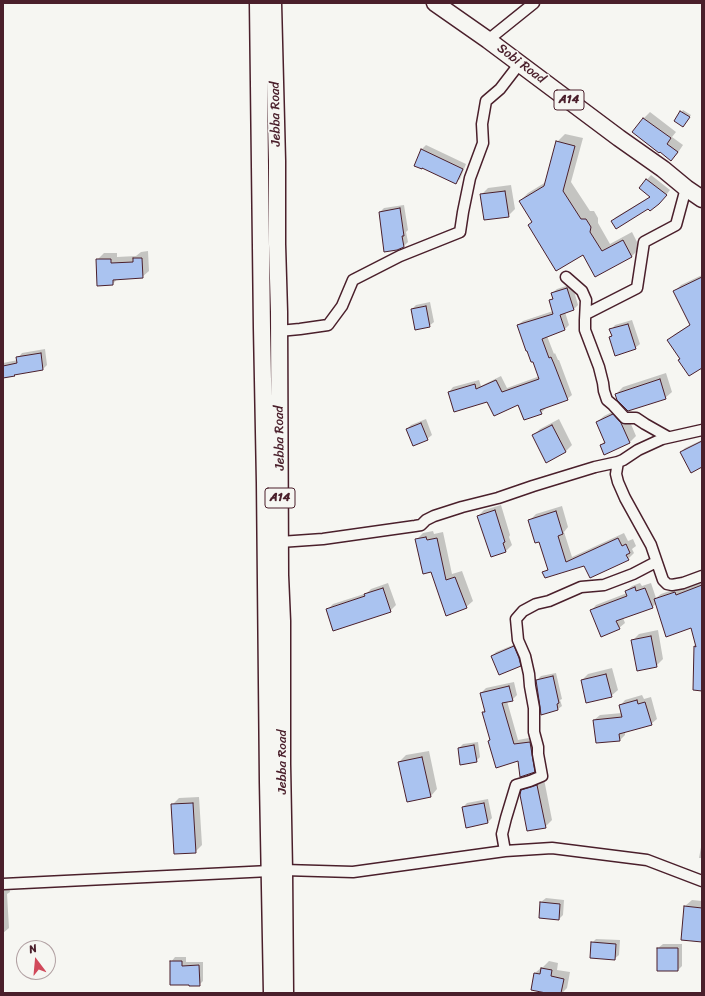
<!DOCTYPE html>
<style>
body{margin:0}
#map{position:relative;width:705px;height:996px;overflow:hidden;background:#f6f6f2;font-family:Sriracha,sans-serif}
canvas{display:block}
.frame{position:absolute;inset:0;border:4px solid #4a1f2b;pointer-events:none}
.north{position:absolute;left:16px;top:940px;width:40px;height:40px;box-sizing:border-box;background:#f6f6f2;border:1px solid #b1a0a2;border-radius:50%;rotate:344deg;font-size:11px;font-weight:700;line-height:16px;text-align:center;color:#4a1f2b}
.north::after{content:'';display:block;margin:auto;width:14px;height:18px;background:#d1495b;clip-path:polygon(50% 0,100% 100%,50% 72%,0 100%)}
</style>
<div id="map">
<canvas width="705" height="996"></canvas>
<div class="frame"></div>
<div class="north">N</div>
</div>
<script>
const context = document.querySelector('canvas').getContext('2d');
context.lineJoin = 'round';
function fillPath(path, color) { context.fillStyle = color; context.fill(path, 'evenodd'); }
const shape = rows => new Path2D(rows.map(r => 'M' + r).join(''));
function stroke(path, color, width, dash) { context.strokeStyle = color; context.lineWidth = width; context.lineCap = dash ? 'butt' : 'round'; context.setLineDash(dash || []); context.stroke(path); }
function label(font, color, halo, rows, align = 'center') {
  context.font = font + ' Sriracha,sans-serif'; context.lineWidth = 3; context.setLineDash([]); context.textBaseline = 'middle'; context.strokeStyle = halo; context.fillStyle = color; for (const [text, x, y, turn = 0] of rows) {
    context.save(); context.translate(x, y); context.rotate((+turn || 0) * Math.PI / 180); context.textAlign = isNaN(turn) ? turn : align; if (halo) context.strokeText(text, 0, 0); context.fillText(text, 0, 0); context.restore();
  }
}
fillPath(shape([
 [683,110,691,115,685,124,675,121],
 [650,112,676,132,672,137,683,145,677,154,671,159,633,132,644,118],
 [565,134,583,138,571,182,590,211,594,211,598,218,598,223,610,244,632,232,640,248,632,256,595,275,584,254,529,225,533,221,520,201,528,193,546,182,557,142],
 [426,145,466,164,460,179,455,183,422,167,415,165,422,149],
 [651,175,670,190,663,199,649,208,612,221,616,217,651,196,640,188],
 [511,185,515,209,508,216,481,195,488,188],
 [404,205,408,230,406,232,408,242,404,246,380,212,384,208],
 [148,251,149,271,142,277,118,278,113,284,97,260,104,253,117,253,117,257,136,256,141,252],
 [702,275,702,372,700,368,681,359,669,340,675,334,691,324,675,291,681,285],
 [572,284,578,305,574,309,565,312,569,325,565,329,547,336,554,354,555,353,558,360,559,360,572,395,567,399,545,407,546,408,541,413,519,403,488,401,449,392,453,387,479,380,481,386,501,376,507,388,540,376,518,325,523,321,553,311,550,301,554,297,552,293,557,289],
 [430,302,434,322,429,326,412,309,416,305],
 [632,320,640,344,635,348,610,337,612,335,611,330,615,325],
 [45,349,47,365,43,369,16,373,3,377,3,363,18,360,18,358,22,353],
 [666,373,672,392,665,398,616,394,623,387],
 [620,408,628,417,636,436,630,442,601,445,605,441,597,422,604,416],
 [426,419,432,435,427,439,407,429,411,425],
 [559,419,572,445,566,451,546,461,533,436,540,429],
 [702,440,702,466,681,452,685,448],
 [501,505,510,535,509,537,512,545,506,551,492,556,478,516,484,510],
 [562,506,568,527,564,532,572,557,624,533,628,541,633,539,636,546,632,549,634,553,628,559,585,565,544,573,548,568,540,540,530,520,536,514],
 [433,531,434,534,443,532,452,574,462,571,473,601,466,607,431,571,416,540,423,533],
 [702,582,702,690,698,650,692,627,656,603,652,608,623,618,625,623,619,628,591,611,596,605,627,593,626,591,632,586,640,583,642,586,651,583,656,598,661,594,681,587,682,589],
 [388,583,396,605,390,611,327,610,333,604,367,593,371,589],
 [658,630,663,659,656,666,632,641,639,634],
 [518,643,524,661,520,665,492,656,496,652],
 [612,668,618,690,611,696,582,680,588,674],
 [556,673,562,699,560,700,562,706,558,709,542,713,537,680,541,676],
 [514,682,517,695,512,700,507,701,518,740,534,737,539,766,534,771,491,740,483,713,485,710,481,693,486,688],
 [642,695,644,699,651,697,657,719,651,724,625,731,625,735,620,740,594,720,600,715,622,713,620,706,625,700],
 [478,742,480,757,476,761,459,748,463,744],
 [429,751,437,789,431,796,399,762,406,755],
 [544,779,552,820,545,827,522,791,529,784],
 [199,797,202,845,195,852,172,805,179,798],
 [488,799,492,818,488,822,463,807,467,803],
 [702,842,702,858,699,858],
 [3,884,9,885,10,892,7,894,9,928,3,933],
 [546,898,564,900,563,915,559,919,541,902],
 [692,900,702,901,702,941,685,906],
 [596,939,620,940,619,955,614,959,592,943],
 [663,944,682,944,682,966,678,970,658,948],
 [175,957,186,957,186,962,203,962,203,981,199,985,171,962],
 [549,961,558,963,557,970,570,972,567,988,562,993,551,993,535,973,542,967,543,967]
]), '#0003');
const building = shape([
 [680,111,690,117,683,127,674,121,680,111],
 [643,118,671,138,667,144,678,152,671,161,660,152,659,153,632,132,643,118],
 [556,141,575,146,563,191,581,219,586,219,591,227,590,232,602,251,623,240,632,257,595,277,583,255,556,271,528,225,532,222,519,201,544,186,556,141],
 [421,149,463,169,456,184,422,168,422,169,414,166,421,149],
 [646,179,667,195,659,204,650,211,648,209,616,229,611,221,650,197,639,188,646,179],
 [505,191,509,217,484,220,480,194,505,191],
 [400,208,404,236,402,236,404,247,397,250,384,252,379,212,400,208],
 [133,258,142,258,143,278,113,280,113,285,97,286,96,259,111,259,111,263,133,262,133,258],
 [702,277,702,368,689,376,678,360,680,359,667,340,690,325,673,291,702,277],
 [567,288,574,310,560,315,565,330,542,339,549,358,551,357,554,364,568,400,540,410,542,414,524,420,518,405,494,416,487,402,454,412,448,392,475,384,476,389,496,380,502,392,539,379,533,362,531,362,527,351,526,351,517,325,553,314,549,300,553,299,551,293,567,288],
 [426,306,430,327,415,330,411,309,426,306],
 [628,324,636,349,615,356,609,337,612,336,609,329,628,324],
 [41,353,43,370,14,375,15,376,3,378,3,366,17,363,16,357,41,353],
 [660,379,666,399,628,411,617,400,615,394,660,379],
 [613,414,621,423,630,443,604,455,600,445,605,443,596,422,613,414],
 [421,423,428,440,413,446,406,429,421,423],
 [552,425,566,452,546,463,532,435,552,425],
 [702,441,702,467,691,473,680,452,702,441],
 [495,510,505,542,503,543,506,552,491,557,477,516,495,510],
 [556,511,563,534,558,536,566,562,618,538,622,546,626,544,630,553,626,555,629,560,590,578,584,566,545,578,542,572,548,570,539,542,535,543,528,520,556,511],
 [426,537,427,540,437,538,446,580,455,577,467,608,446,616,431,572,423,574,415,539,426,537],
 [702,585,702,691,693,690,694,646,696,647,691,628,666,637,654,599,675,592,676,595,702,585],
 [635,587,636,591,645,588,653,608,616,621,620,629,601,637,590,610,627,596,625,591,635,587],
 [383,588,391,612,333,631,326,609,365,596,364,594,383,588],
 [651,636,657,667,637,671,631,640,651,636],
 [514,646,519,658,521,666,499,675,491,656,514,646],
 [606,674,612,697,586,703,581,680,606,674],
 [553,676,559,703,557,704,558,710,541,715,540,707,536,680,553,676],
 [509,686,513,701,502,703,514,744,530,742,535,772,520,777,518,761,496,768,488,741,490,740,482,712,485,712,480,693,509,686],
 [637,700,638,704,645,702,652,725,619,734,620,741,596,743,593,720,622,717,619,705,637,700],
 [474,745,477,762,460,765,458,748,474,745],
 [422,757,431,797,407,802,398,762,422,757],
 [537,785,546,828,527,831,520,795,521,790,537,785],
 [193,803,196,853,174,854,171,804,193,803],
 [484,803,488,823,466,828,462,807,484,803],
 [540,902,560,904,559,920,539,918,540,902],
 [684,906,702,908,702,942,681,940,684,906],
 [591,942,616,944,615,960,590,958,591,942],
 [657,948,678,948,678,971,657,971,657,948],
 [170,961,182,961,182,966,199,965,200,986,189,986,189,985,170,985,170,961],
 [541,968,552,970,551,976,564,979,561,993,546,993,531,990,534,973,540,974,541,968]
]);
fillPath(building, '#aac3f0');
stroke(building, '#4a1f2b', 1);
const minor = shape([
 [488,40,534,3],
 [566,277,582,291,586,300,585,320,585,330,599,367,603,383,604,391,607,400,613,405,625,418,636,418,645,424,668,437],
 [586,314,637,288,644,242,676,225,686,188],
 [279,331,300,329,328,325,342,306,353,280,400,256,460,232,463,212,470,178,483,143,482,124,486,101,500,89,520,63],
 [618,462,616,474,618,482,625,498,651,545,663,580,667,584,672,585,683,583,702,576],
 [280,542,323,539,415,526,421,525,426,520,434,516,462,507,498,498,533,486,595,467,618,462,623,460,638,450,662,439,702,430],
 [505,851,502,834,506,818,516,785,530,781,542,776,538,754,538,747,534,732,534,708,530,686,529,674,525,656,518,640,516,619,523,611,536,604,549,601,581,587,604,585,633,574,656,562],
 [284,870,353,872,505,851,552,848,647,860,702,881],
 [3,884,270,871]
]);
const trunk = shape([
 [258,3,262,328,265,483,268,782,272,993],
 [273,3,277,161,277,244,279,312,280,575,282,621,282,764,284,870,285,993],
 [435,3,488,40,619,138,663,169,686,188,702,199]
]);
stroke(minor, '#4a1f2b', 13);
stroke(trunk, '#4a1f2b', 19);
stroke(minor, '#f6f6f2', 10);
stroke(trunk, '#f6f6f2', 16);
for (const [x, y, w] of [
 [569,100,30],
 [280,498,30]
]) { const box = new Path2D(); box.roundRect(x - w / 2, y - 10, w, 20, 3); context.fillStyle = '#f6f6f2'; context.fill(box); stroke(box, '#4a1f2b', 1); }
label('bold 12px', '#4a1f2b', null, [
 ["A14",569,100],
 ["A14",280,498]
]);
label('13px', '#4a1f2b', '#f6f6f2', [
 ["Sobi Road",521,64,37],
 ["Jebba Road",276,114,-91],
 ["Jebba Road",280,438,-91],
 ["Jebba Road",283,762,-90]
]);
</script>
